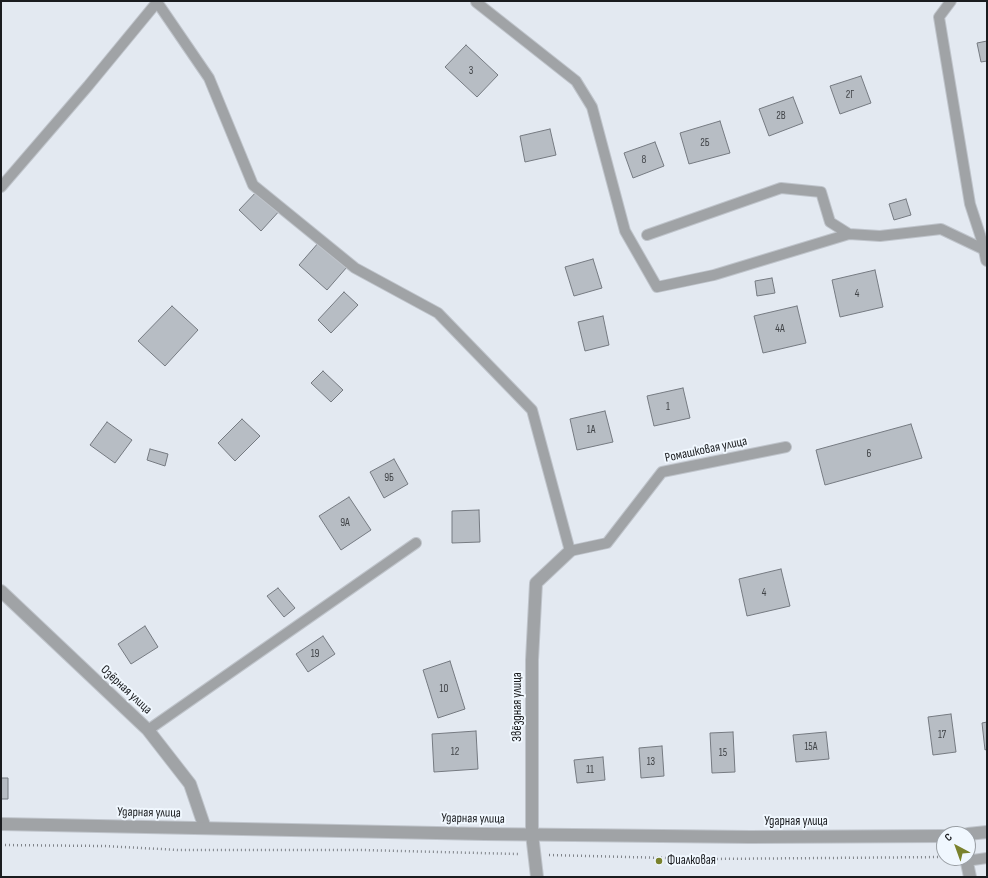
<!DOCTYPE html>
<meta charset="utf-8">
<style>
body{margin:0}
#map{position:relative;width:988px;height:878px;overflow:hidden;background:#e3e9f1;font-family:"Sofia Sans Condensed",sans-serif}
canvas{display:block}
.frame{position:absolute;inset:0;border:2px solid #1a1c1f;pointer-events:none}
.north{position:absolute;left:936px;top:826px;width:40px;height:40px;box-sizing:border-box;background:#f0f7fe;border:1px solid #9a9fa5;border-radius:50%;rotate:319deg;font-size:11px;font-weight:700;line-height:16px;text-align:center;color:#1a1c1f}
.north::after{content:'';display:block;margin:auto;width:14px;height:18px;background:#7a822d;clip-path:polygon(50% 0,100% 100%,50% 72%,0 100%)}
</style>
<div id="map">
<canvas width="988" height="878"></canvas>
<div class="frame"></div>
<div class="north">С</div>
</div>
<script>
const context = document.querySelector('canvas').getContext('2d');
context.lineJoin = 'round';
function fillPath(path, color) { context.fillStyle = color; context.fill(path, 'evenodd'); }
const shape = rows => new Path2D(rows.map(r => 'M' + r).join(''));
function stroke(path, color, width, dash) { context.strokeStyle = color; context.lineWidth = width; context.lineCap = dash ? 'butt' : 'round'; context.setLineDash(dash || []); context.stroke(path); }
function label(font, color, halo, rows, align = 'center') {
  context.font = font + ' "Sofia Sans Condensed",sans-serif'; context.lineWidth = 4; context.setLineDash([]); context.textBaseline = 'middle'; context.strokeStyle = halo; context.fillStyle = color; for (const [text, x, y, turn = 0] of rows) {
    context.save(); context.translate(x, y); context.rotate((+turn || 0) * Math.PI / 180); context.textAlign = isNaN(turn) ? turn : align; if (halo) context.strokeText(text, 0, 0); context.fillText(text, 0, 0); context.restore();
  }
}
const building = shape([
 [987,41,987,61,981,62,977,43,987,41],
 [466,45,498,75,477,97,445,67,466,45],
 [861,76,871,103,840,114,830,86,861,76],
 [793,97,803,123,769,136,759,109,793,97],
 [720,121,730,153,689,164,680,133,720,121],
 [550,129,556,155,525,162,520,136,550,129],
 [655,142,664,166,633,178,624,153,655,142],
 [260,188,282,208,261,231,239,210,260,188],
 [906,199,911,215,894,220,889,204,906,199],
 [319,242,347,267,327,290,299,265,319,242],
 [593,259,602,288,574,296,565,267,593,259],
 [875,270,883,307,840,317,832,280,875,270],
 [772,278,775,293,757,296,755,281,772,278],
 [344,292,358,305,331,333,318,320,344,292],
 [172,306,198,330,165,366,138,341,172,306],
 [797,306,806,343,763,353,754,316,797,306],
 [603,316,609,345,585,351,578,322,603,316],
 [323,371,343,390,331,402,311,383,323,371],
 [683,388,690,418,654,426,647,396,683,388],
 [605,411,613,442,577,450,570,419,605,411],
 [242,419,260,436,235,461,218,443,242,419],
 [107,422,132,440,115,463,90,445,107,422],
 [911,424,922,458,825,485,816,450,911,424],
 [150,449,168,454,165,466,147,460,150,449],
 [394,459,408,484,384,498,370,472,394,459],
 [349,497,371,530,341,550,319,516,349,497],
 [479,510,480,542,452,543,452,511,479,510],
 [781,569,790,606,747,616,739,579,781,569],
 [278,588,295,608,284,617,267,596,278,588],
 [145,626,158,647,131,664,118,644,145,626],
 [323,636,335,654,308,672,296,654,323,636],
 [450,661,465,709,438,718,423,670,450,661],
 [951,714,956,752,933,755,928,717,951,714],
 [987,722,987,749,985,750,982,723,987,722],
 [476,731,478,769,434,772,432,734,476,731],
 [733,732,735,772,712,773,710,733,733,732],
 [826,732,829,759,796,762,793,735,826,732],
 [662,746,664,776,641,778,639,748,662,746],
 [603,757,605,780,577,783,574,760,603,757],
 [1,778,8,778,8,799,1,799,1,778]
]);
fillPath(building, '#b7bdc4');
stroke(building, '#757a81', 1);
const service = shape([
 [951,1,939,17,970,204,985,250],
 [157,2,209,78,253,185,355,268,438,313,532,410,570,551,607,543,662,472,786,447],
 [476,2,576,81,592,107,625,231,657,287,714,275,849,234],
 [1,187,88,86,158,1],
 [647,235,781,188,821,192,830,222,849,234,880,236,941,229,985,250],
 [148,730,416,543],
 [966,861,987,858]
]);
const minor = shape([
 [985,250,987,260],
 [1,591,148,730,190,784,205,828],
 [966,858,970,877],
 [537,877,532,834,532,660,536,583,570,551]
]);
const tertiary = shape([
 [1,824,485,834,750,837,944,836],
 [968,834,987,832]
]);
stroke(service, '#bfc4cb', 12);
stroke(minor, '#bfc4cb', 14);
stroke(tertiary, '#bfc4cb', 14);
stroke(shape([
 [1,845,104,846,179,850,362,850,518,854],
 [549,855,707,859,944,857]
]), '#7f8389', 2.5, [1, 3]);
stroke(service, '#a0a3a6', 10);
stroke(minor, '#a0a3a6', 12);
stroke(tertiary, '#a0a3a6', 12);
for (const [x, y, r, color] of [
 [659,861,4,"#7a822d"]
]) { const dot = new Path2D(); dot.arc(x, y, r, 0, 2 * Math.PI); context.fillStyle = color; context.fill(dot); stroke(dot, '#f0f7fe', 1.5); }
label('11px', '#414448', null, [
 ["3",471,71],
 ["2Г",850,95],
 ["2В",781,116],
 ["2Б",705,143],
 ["8",644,160],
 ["4",857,294],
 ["4А",780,329],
 ["1",668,407],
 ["1А",591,430],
 ["6",869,454],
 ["9Б",389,478],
 ["9А",345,523],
 ["4",764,593],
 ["19",315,654],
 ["10",444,689],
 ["17",942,735],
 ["15А",811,747],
 ["12",455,752],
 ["15",723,753],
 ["13",651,762],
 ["11",590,770]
]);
label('13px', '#1a1c1f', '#f0f7fe', [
 ["Ромашковая улица",706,450,-12],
 ["Озёрная улица",126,690,43],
 ["Звёздная улица",518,707,-90],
 ["Ударная улица",149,813,1],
 ["Ударная улица",473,819,1],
 ["Ударная улица",796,822]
]);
label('13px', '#1a1c1f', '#f0f7fe', [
 ["Фиалковая",667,861]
], 'left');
</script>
